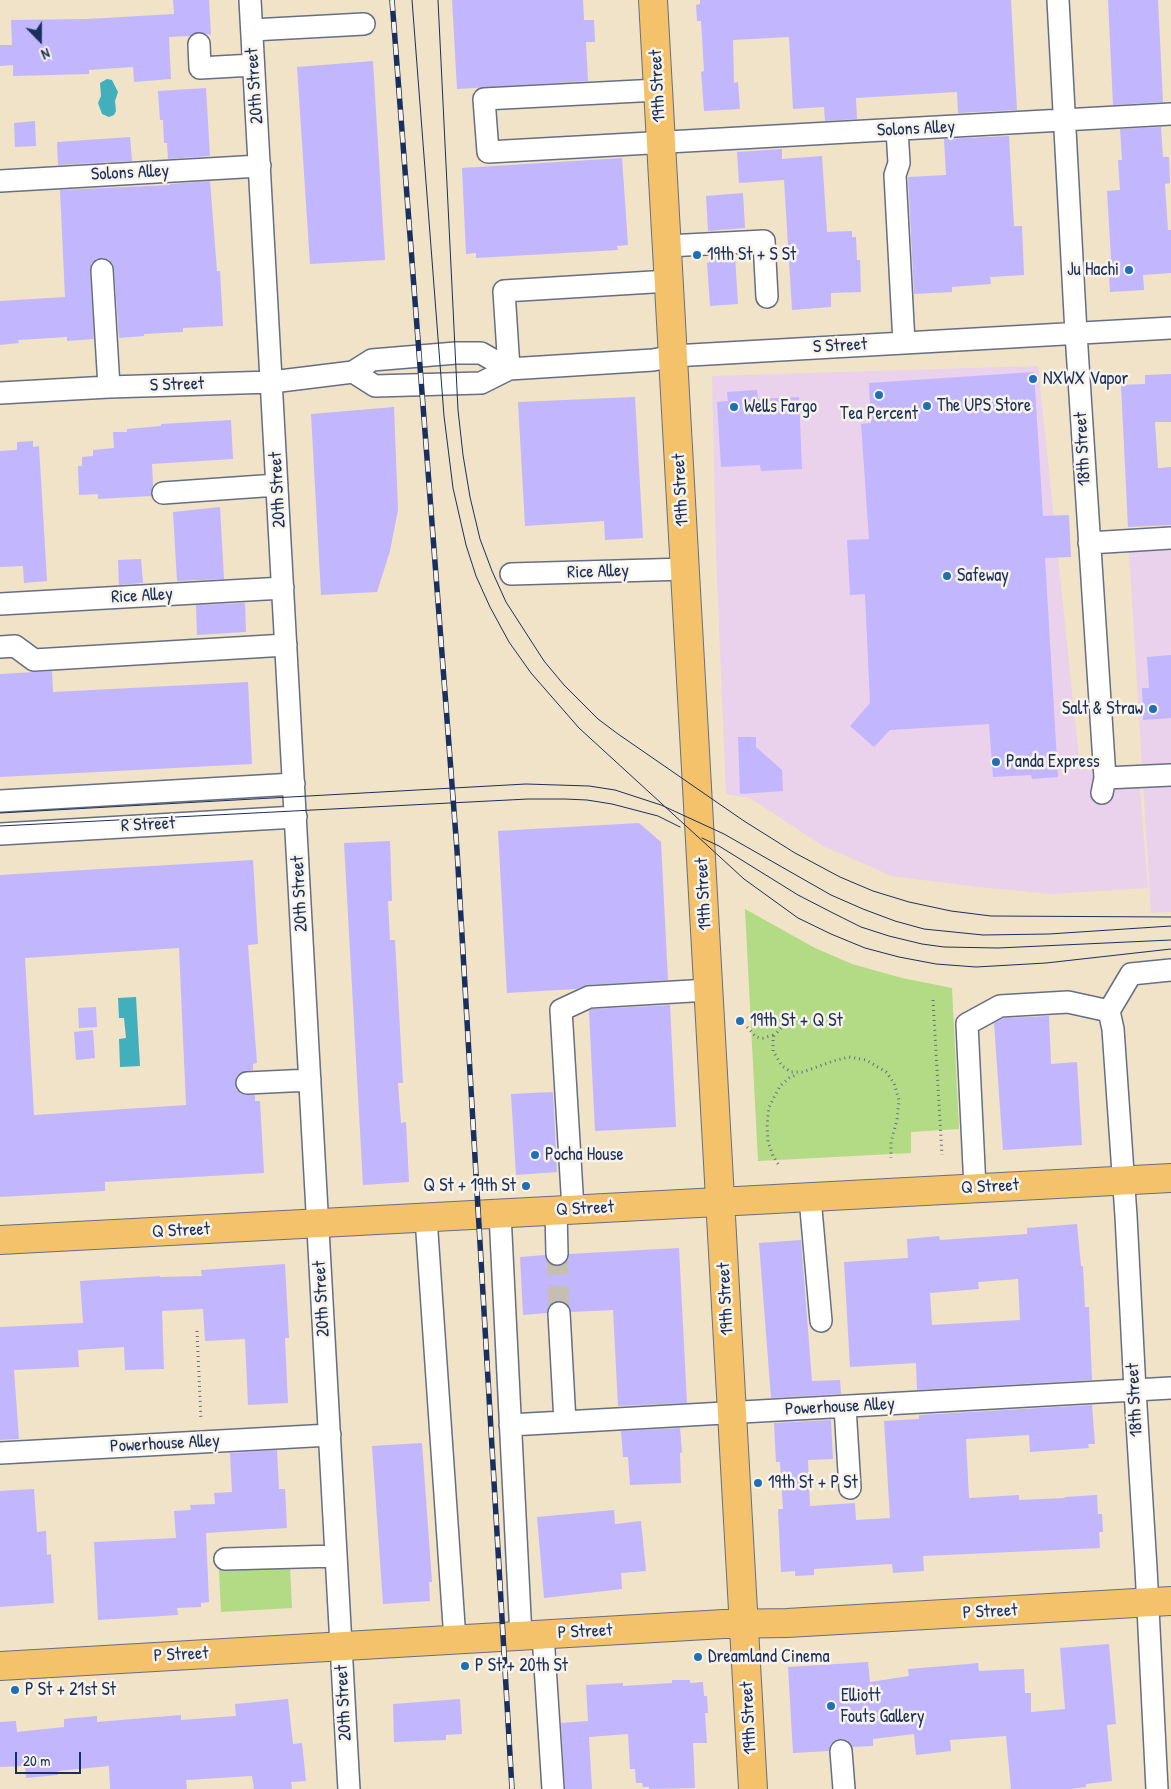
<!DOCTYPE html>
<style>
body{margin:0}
#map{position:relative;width:1171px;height:1789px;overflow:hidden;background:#f0e3c7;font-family:"Patrick Hand",sans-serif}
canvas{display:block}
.north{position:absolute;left:15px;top:15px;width:50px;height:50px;-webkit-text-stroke:4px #f7f3e8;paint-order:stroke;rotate:158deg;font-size:14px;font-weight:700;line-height:20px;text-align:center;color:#1b2f5e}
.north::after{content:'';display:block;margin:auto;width:18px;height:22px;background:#1b2f5e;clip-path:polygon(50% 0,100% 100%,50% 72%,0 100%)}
.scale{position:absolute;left:15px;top:1752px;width:66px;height:22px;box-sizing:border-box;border:2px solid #1b2f5e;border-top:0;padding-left:6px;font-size:15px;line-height:18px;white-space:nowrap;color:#1b2f5e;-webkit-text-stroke:4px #f7f3e8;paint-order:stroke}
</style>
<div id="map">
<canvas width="1171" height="1789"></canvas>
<div class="north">N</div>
<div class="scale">20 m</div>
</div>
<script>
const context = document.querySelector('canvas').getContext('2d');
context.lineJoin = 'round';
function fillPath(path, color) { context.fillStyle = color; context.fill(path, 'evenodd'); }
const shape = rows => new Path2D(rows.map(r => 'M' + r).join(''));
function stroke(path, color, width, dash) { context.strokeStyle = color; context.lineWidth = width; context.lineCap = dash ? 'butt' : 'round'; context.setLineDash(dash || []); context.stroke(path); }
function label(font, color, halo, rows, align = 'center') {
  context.font = font + ' "Patrick Hand",sans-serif'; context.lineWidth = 5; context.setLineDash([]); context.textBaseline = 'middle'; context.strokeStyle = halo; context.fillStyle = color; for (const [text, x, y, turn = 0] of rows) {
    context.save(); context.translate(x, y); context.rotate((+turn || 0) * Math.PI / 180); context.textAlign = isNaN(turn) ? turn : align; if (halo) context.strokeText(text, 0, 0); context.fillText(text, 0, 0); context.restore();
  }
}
fillPath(shape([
 [1038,366,1080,768,1139,780,1148,888,1052,894,978,887,892,876,823,846,750,798,726,794,716,554,712,376],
 [1171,550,1171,912,1151,913,1129,552]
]), '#ead1ec');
fillPath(shape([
 [745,909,815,948,852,964,902,978,952,988,959,1129,911,1132,911,1153,758,1161],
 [290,1566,292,1608,221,1612,219,1570]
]), '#b3da84');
fillPath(shape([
 [107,79,112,80,118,92,115,101,116,111,114,115,109,117,102,114,98,103,101,96,100,83],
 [136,997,140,1066,120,1067,119,1039,126,1038,124,1018,119,1018,118,998]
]), '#41b0bc');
fillPath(shape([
 [173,0,209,0,211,35,198,32,190,36,169,37,171,79,134,82,133,67,89,70,89,74,13,76,13,65,0,66,0,45,12,45,11,20,87,19,174,14],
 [452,0,583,0,584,20,594,20,595,42,586,42,588,81,457,89],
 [700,0,1011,0,1017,110,958,113,957,92,856,98,857,119,825,121,824,107,793,109,789,37,733,40,734,83,738,82,740,109,704,111,701,72,704,71,701,21,697,21,696,5,700,4],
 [1108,0,1158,0,1163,102,1113,105],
 [373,61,385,260,310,264,297,67],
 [206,88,210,156,168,159,167,143,164,143,163,120,160,120,158,91],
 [35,121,36,146,15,147,14,123],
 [1161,127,1163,157,1169,157,1170,183,1165,184,1168,230,1171,230,1171,273,1143,275,1144,290,1110,292,1108,259,1111,258,1107,191,1120,190,1118,160,1122,160,1120,129],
 [1009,136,1014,226,1022,226,1024,275,990,277,991,284,952,287,952,292,914,294,908,177,946,175,944,139],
 [130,137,132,161,58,165,57,142],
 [782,149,782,159,822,156,827,232,852,231,852,237,856,237,857,260,860,260,861,292,831,293,831,307,792,310,784,180,739,183,737,152],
 [622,158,628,245,617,246,618,250,476,258,476,253,466,254,462,168],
 [210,181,217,271,220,271,223,326,183,328,183,332,144,334,144,336,119,338,114,269,113,264,108,259,101,258,96,259,91,264,90,270,94,339,67,341,67,337,18,340,19,343,0,345,0,301,65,297,60,190,170,185,170,184],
 [743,193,745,228,708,231,706,196],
 [735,255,738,304,710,306,707,263,709,263,709,256],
 [1034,372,1043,516,1069,515,1071,557,1045,558,1058,777,1032,779,1031,775,993,777,989,724,890,730,874,747,850,726,870,703,865,594,850,595,847,540,869,539,861,424,871,423,869,383],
 [1171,374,1171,422,1155,422,1158,468,1171,467,1171,525,1128,527,1121,385,1145,384,1145,375],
 [757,390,758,399,799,397,802,469,761,471,760,465,721,467,717,402,728,401,727,392],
 [635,397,643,538,605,540,604,521,525,526,518,402],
 [394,407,398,510,390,551,377,592,321,595,311,414],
 [231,420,233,459,152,464,153,486,151,496,98,499,98,494,79,495,78,466,82,466,82,457,93,456,93,450,114,448,113,432,127,432,127,429,161,426,161,424],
 [33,441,33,447,39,446,47,581,24,583,23,566,0,567,0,451,17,450,17,442],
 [220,507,224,579,177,581,173,512],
 [141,559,143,583,119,585,118,560],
 [245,603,246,632,197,635,196,605],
 [1171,655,1171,718,1143,720,1142,688,1149,688,1147,657],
 [52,671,53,692,248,682,252,764,0,777,0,674],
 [738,737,756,737,756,747,782,770,783,791,740,794],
 [639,823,661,842,668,980,588,985,576,989,507,993,498,831],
 [390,841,392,901,388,901,390,940,395,940,403,1083,398,1083,401,1123,406,1122,409,1182,363,1185,344,843],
 [253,860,258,944,248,945,257,1063,253,1064,253,1070,240,1073,236,1078,235,1083,236,1089,241,1094,255,1095,255,1101,260,1101,264,1173,105,1182,105,1191,0,1197,0,875],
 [179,948,186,1105,34,1115,25,958],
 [670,1005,676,1127,595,1131,589,1011,592,1009],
 [96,1007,97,1027,79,1028,78,1008],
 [1049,1016,1051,1064,1077,1062,1082,1145,1003,1150,994,1023,1004,1018],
 [93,1030,95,1058,76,1060,74,1032],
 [553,1092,557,1172,516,1175,511,1094],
 [1077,1224,1081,1266,1083,1266,1085,1307,1089,1307,1092,1380,917,1390,916,1363,850,1367,844,1262,908,1258,907,1239,939,1236,940,1240,1027,1234,1027,1228],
 [1018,1279,1020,1320,932,1325,930,1293,979,1289,978,1282],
 [801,1240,812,1381,840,1380,841,1394,771,1398,759,1243],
 [679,1248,687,1403,618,1406,613,1310,571,1312,569,1306,564,1302,559,1301,552,1303,548,1308,547,1313,523,1315,520,1257,545,1255,547,1261,551,1265,558,1266,564,1264,568,1260,569,1254],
 [285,1264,289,1338,285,1338,288,1403,248,1405,245,1339,205,1341,203,1309,162,1311,164,1369,125,1370,124,1347,78,1350,79,1367,14,1370,19,1439,0,1440,0,1327,83,1323,80,1281,160,1276,160,1277,202,1276,201,1270],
 [1092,1405,1095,1444,1088,1444,1089,1448,1030,1452,1029,1435,966,1439,969,1498,1019,1495,1019,1500,1065,1498,1065,1497,1097,1495,1098,1514,1102,1514,1103,1532,1099,1532,1100,1548,923,1556,924,1571,893,1573,892,1564,814,1569,814,1575,795,1576,795,1571,781,1572,778,1509,783,1509,780,1462,776,1462,774,1423,831,1420,833,1459,808,1460,810,1506,855,1503,856,1520,890,1518,884,1421,919,1419,919,1415],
 [680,1428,682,1452,680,1453,681,1483,630,1485,628,1457,623,1457,621,1431],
 [422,1443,432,1582,429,1582,430,1601,383,1604,372,1446],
 [277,1450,279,1489,285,1489,287,1528,206,1533,209,1602,201,1603,201,1607,177,1608,178,1615,98,1620,94,1542,176,1538,174,1511,191,1510,190,1505,215,1504,214,1493,232,1492,230,1453],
 [34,1489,37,1532,46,1531,47,1555,51,1554,54,1603,0,1607,0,1491],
 [614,1510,615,1524,641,1521,646,1571,621,1573,622,1589,544,1598,537,1517],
 [1109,1644,1116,1724,1107,1725,1112,1781,1086,1784,1086,1787,1071,1789,1011,1789,1006,1736,950,1740,951,1751,916,1755,914,1734,873,1739,873,1746,852,1747,847,1740,840,1739,834,1741,830,1745,829,1751,793,1753,788,1667,868,1662,870,1682,909,1676,908,1669,957,1665,978,1663,979,1671,1024,1669,1025,1693,1031,1693,1031,1712,1065,1709,1060,1648],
 [672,1680,690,1680,690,1683,703,1682,704,1696,707,1696,708,1713,705,1713,707,1743,693,1743,695,1788,649,1789,649,1787,643,1787,642,1783,636,1783,635,1769,630,1769,628,1734,589,1737,586,1685,623,1683,623,1686,672,1683],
 [288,1699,293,1744,302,1743,306,1781,291,1782,292,1789,254,1789,252,1776,186,1780,187,1789,110,1789,109,1766,58,1771,58,1775,26,1778,25,1766,0,1767,0,1722,16,1721,17,1732,64,1727,64,1719,97,1716,97,1722,181,1715,181,1720,236,1716,235,1704],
 [460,1699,462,1734,446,1735,446,1740,394,1742,393,1704],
 [588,1721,592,1789,565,1789,561,1723]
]), '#c2b6fe');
stroke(shape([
 [557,1254,559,1313]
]), '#c5bfb2', 21, [21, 11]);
const minor = shape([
 [250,0,349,1789],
 [1058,0,1076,333,1105,778,1102,793],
 [252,30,364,24],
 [199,44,200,68,253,65],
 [658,90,484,99,488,152,1171,114],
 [897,130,899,163,895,175,904,343],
 [0,181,260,166],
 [667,246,764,241,767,297],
 [102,270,109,387],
 [509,369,504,291,669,281],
 [353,372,375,386,481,383,509,369,653,360,673,356,1171,328],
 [0,393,109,387,272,382,353,372,372,360,456,353,481,353,509,369],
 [163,493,277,485],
 [1089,543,1171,538],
 [511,574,686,569],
 [0,604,283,588],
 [0,647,15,646,34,660,286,645],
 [1105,778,1171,775],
 [0,801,294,784],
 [0,834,296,817],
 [1109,1011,1113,1029,1126,1216,1135,1390,1146,1568,1157,1789],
 [1109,1011,1131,974,1171,970],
 [247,1083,310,1080],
 [975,1188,967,1024,1000,1006,1068,1002,1109,1011],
 [810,1198,821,1321],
 [573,1209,561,1010,589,997,709,990],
 [556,1210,557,1254],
 [500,1214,521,1637],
 [426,1218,455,1640],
 [559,1313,565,1422],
 [845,1407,850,1488],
 [510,1425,1171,1388],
 [0,1453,330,1435],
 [225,1559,336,1556],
 [543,1635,553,1789],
 [841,1751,844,1789]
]);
const major = shape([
 [653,0,753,1789],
 [0,1240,1171,1178],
 [0,1666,724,1624,787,1623,1171,1601]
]);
stroke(minor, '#666e83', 24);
stroke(major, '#666e83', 30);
stroke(shape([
 [933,1000,942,1155],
 [747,1027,756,1037,763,1038,774,1035],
 [781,1028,773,1037,773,1051,782,1066,791,1072,803,1072,833,1061,849,1057,866,1060,886,1072,894,1083,899,1100,897,1120,891,1142,891,1158],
 [778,1164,773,1156,768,1142,767,1125,769,1107,780,1086,789,1078,798,1074],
 [197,1331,201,1420]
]), '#666e83', 3, [1, 4]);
stroke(minor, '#fff', 21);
stroke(major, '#f4c26a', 28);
stroke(shape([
 [412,0,444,416,453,488,466,545,476,576,490,607,509,642,531,673,579,728,744,879,798,918,831,934,865,948,899,957,936,964,976,967,1046,963,1171,949],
 [438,0,458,410,463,455,470,497,480,539,492,571,506,602,544,661,564,685,598,719,618,734,744,821,795,853,840,877,873,891,909,902,951,911,991,916,1171,917],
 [0,813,526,784,589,786,615,790,661,805,724,834,831,895,863,909,895,921,924,929,983,935,1049,934,1171,926],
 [0,826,528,799,565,799,587,800,612,804,658,816,680,827],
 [702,838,719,846,798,895,831,912,861,927,889,936,922,944,944,947,998,948,1171,940]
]), '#1b2f5e', 1);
const rail = shape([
 [392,0,457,850,512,1789]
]);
stroke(rail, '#1b2f5e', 5.5);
stroke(rail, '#f7f3e8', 4, [11]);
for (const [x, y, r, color] of [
 [697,255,5,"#1f6fb2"],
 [1129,270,5,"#1f6fb2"],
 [1033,379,5,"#1f6fb2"],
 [879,395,5,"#1f6fb2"],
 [927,406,5,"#1f6fb2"],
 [734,407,5,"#1f6fb2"],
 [947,576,5,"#1f6fb2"],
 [1153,709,5,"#1f6fb2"],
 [996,762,5,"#1f6fb2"],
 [740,1021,5,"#1f6fb2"],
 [535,1155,5,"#1f6fb2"],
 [526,1186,5,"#1f6fb2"],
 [758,1483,5,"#1f6fb2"],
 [698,1657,5,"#1f6fb2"],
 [465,1666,5,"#1f6fb2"],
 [15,1690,5,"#1f6fb2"],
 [831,1706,5,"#1f6fb2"]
]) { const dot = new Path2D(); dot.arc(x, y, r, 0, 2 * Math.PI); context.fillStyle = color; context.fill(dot); stroke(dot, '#f7f3e8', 2); }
label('18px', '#1b2f5e', '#f7f3e8', [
 ["20th Street",255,86,-94],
 ["19th Street",658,86,-93],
 ["Solons Alley",916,129,-3],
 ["Solons Alley",130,173,-3],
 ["S Street",840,346,-3],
 ["S Street",177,385,-2],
 ["18th Street",1083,449,-93],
 ["20th Street",278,490,-93],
 ["19th Street",681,490,-93],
 ["Rice Alley",598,572,-2],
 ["Rice Alley",142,596,-3],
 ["R Street",148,825,-3],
 ["20th Street",300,894,-93],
 ["19th Street",704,894,-93],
 ["Q Street",990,1187,-3],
 ["Q Street",585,1209,-3],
 ["Q Street",181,1231,-3],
 ["20th Street",322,1299,-93],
 ["19th Street",726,1299,-93],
 ["18th Street",1135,1400,-93],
 ["Powerhouse Alley",840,1407,-3],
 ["Powerhouse Alley",165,1444,-3],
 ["P Street",990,1612,-3],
 ["P Street",585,1632,-3],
 ["P Street",181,1655,-3],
 ["20th Street",344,1703,-93],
 ["19th Street",749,1718,-93]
]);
label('18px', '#1b2f5e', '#f7f3e8', [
 ["19th St + S St",707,255],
 ["Ju Hachi",1119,270,"right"],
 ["NXWX Vapor",1043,379],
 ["The UPS Store",937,406],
 ["Wells Fargo",744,407],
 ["Tea Percent",879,414,"center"],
 ["Safeway",957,576],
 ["Salt & Straw",1143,709,"right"],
 ["Panda Express",1006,762],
 ["19th St + Q St",750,1021],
 ["Pocha House",545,1155],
 ["Q St + 19th St",516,1186,"right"],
 ["19th St + P St",768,1483],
 ["Dreamland Cinema",708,1657],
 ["P St + 20th St",475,1666],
 ["P St + 21st St",25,1690],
 ["Elliott",841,1696],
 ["Fouts Gallery",841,1717]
], 'left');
</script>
